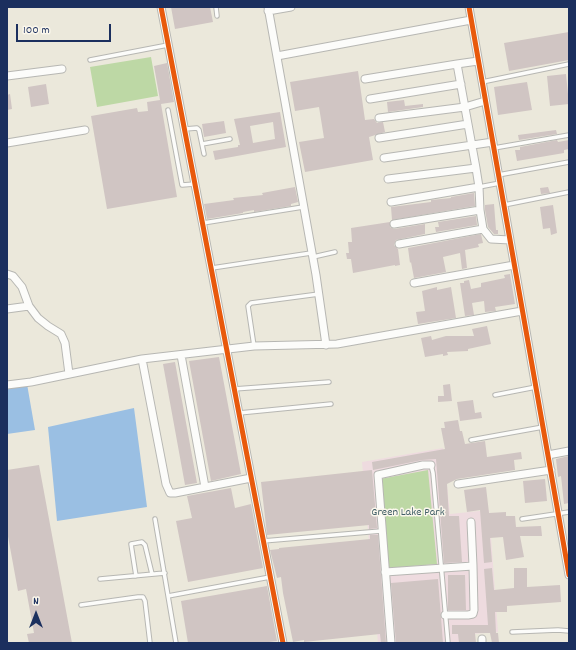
<!DOCTYPE html>
<style>
body{margin:0}
#map{position:relative;width:576px;height:650px;overflow:hidden;background:#ebe8db;font-family:Dekko,sans-serif}
canvas{display:block}
.frame{position:absolute;inset:0;border:8px solid #1b2f5e;pointer-events:none}
.north{position:absolute;left:16px;top:594px;width:40px;height:40px;-webkit-text-stroke:3px #fbf7ec;paint-order:stroke;rotate:0deg;font-size:11px;font-weight:700;line-height:16px;text-align:center;color:#1b2f5e}
.north::after{content:'';display:block;margin:auto;width:14px;height:18px;background:#1b2f5e;clip-path:polygon(50% 0,100% 100%,50% 72%,0 100%)}
.scale{position:absolute;left:16px;top:24px;width:95px;height:18px;box-sizing:border-box;border:2px solid #1b2f5e;border-top:0;padding-left:5px;font-size:12px;line-height:14px;white-space:nowrap;color:#1b2f5e;-webkit-text-stroke:3px #fbf7ec;paint-order:stroke}
</style>
<div id="map">
<canvas width="576" height="650"></canvas>
<div class="frame"></div>
<div class="north">N</div>
<div class="scale">100 m</div>
</div>
<script>
const context = document.querySelector('canvas').getContext('2d');
context.lineJoin = 'round';
function fillPath(path, color) { context.fillStyle = color; context.fill(path, 'evenodd'); }
const shape = rows => new Path2D(rows.map(r => 'M' + r).join(''));
function stroke(path, color, width, dash) { context.strokeStyle = color; context.lineWidth = width; context.lineCap = dash ? 'butt' : 'round'; context.setLineDash(dash || []); context.stroke(path); }
function label(font, color, halo, rows, align = 'center') {
  context.font = font + ' Dekko,sans-serif'; context.lineWidth = 3; context.setLineDash([]); context.textBaseline = 'middle'; context.strokeStyle = halo; context.fillStyle = color; for (const [text, x, y, turn = 0] of rows) {
    context.save(); context.translate(x, y); context.rotate((+turn || 0) * Math.PI / 180); context.textAlign = isNaN(turn) ? turn : align; if (halo) context.strokeText(text, 0, 0); context.fillText(text, 0, 0); context.restore();
  }
}
fillPath(shape([
 [443,448,450,514,489,510,498,632,472,634,472,643,378,643,362,462]
]), '#eedbdf');
fillPath(shape([
 [151,57,158,96,97,107,90,67],
 [428,470,437,564,389,568,380,479]
]), '#bdd8a5');
fillPath(shape([
 [27,384,35,430,7,434,7,388],
 [134,408,147,507,57,521,48,427]
]), '#9abfe3');
fillPath(shape([
 [171,7,210,7,213,22,175,29],
 [569,32,569,60,509,71,504,43],
 [167,63,174,102,161,104,177,197,107,209,91,116,137,108,138,112,148,111,147,102,160,100,154,66],
 [358,71,365,120,374,119,377,123,383,122,385,132,369,137,373,160,305,172,299,142,324,138,319,107,295,111,290,82],
 [566,74,569,104,550,106,547,76],
 [527,82,532,110,498,115,494,87],
 [46,84,49,104,31,107,28,87],
 [10,94,12,109,7,110,7,95],
 [404,100,405,106,423,104,423,107,388,112,387,102],
 [280,112,286,147,215,160,213,151,238,147,238,145,240,145,234,119],
 [273,122,275,139,253,143,250,126],
 [224,121,226,133,204,137,202,124],
 [556,130,557,134,519,140,518,135],
 [557,140,558,142,569,140,569,149,564,150,564,153,517,161,515,150,520,150,520,147],
 [295,187,298,202,291,204,291,206,254,212,254,210,243,212,243,213,207,219,204,204,234,200,233,198,263,195,262,193],
 [548,187,550,193,541,194,540,188],
 [474,193,475,206,392,220,391,207,431,202,431,200,451,198,451,197],
 [494,204,496,230,498,230,498,234,494,234,488,227,485,210,485,205],
 [553,205,557,233,551,235,550,228,543,229,540,207],
 [476,216,477,225,436,232,435,227,439,227,438,222],
 [390,222,390,227,394,229,425,224,425,234,396,240,394,245,398,249,400,265,395,266,395,265,353,273,351,259,347,259,346,253,349,253,348,242,352,242,351,228],
 [481,234,483,243,478,244,479,247,465,250,467,268,462,269,460,253,443,257,446,272,414,278,411,262,410,263,408,248],
 [510,274,515,304,495,307,496,311,485,312,484,301,472,303,474,315,465,316,460,283,464,283,464,281,469,280,471,289,481,287,481,283,505,278,504,275],
 [437,287,437,290,451,287,456,318,418,324,416,312,425,311,422,291],
 [487,326,491,344,468,349,468,351,447,352,448,355,443,356,443,354,425,357,421,338,431,336,432,340,446,336,474,336,472,329],
 [219,357,241,474,211,481,189,361],
 [175,362,197,483,185,485,163,364],
 [450,384,452,401,438,402,438,396,444,396,443,385],
 [473,400,475,413,481,412,482,418,460,421,457,402],
 [458,420,460,431,462,431,465,444,485,441,487,457,521,452,522,459,514,460,515,470,457,479,447,484,449,516,459,516,462,562,444,563,436,459,422,460,373,470,372,462,445,449,441,428,445,428,444,422],
 [569,456,569,503,564,504,561,476,558,477,556,459],
 [39,465,72,643,29,643,27,634,34,633,26,589,18,591,7,531,7,470],
 [372,470,377,528,369,529,369,525,267,535,261,482],
 [545,479,547,501,525,503,523,481],
 [486,487,489,513,506,512,506,516,515,516,516,527,541,526,542,536,520,536,524,557,506,560,503,537,490,538,492,562,484,563,480,510,467,512,464,490],
 [231,488,235,508,251,504,263,568,188,582,176,521,192,518,187,496],
 [370,535,378,535,386,643,381,643,380,634,304,642,304,640,293,642,283,593,281,577,277,578,270,550,279,549,279,548,370,539],
 [492,568,494,590,514,588,514,568,527,568,527,587,560,585,561,602,507,606,507,612,495,612,496,633,498,633,499,643,492,643,490,633,475,633,476,643,459,643,458,634,452,634,452,625,488,625,484,569],
 [448,575,465,575,466,610,448,610],
 [438,579,443,643,396,643,391,583],
 [267,586,277,641,269,642,269,643,188,643,181,601]
]), '#d0c5c3');
const service = shape([
 [216,7,217,16],
 [90,60,168,45],
 [482,82,569,64],
 [168,110,182,185,195,184],
 [185,129,197,128,199,130,204,154],
 [202,144,230,139],
 [494,148,569,135],
 [498,175,569,162],
 [479,187,500,183],
 [504,205,569,192],
 [203,223,303,207],
 [313,257,335,252],
 [212,268,311,253],
 [254,346,248,306,251,303,319,294],
 [234,389,329,382],
 [495,395,536,387],
 [239,413,331,404],
 [471,440,543,427],
 [431,465,433,473,448,643],
 [155,519,176,643],
 [522,519,569,512],
 [263,541,381,531],
 [136,576,131,544,142,542,145,545,152,574],
 [100,579,165,573],
 [168,596,270,577],
 [81,605,138,597,143,597,145,601,150,643],
 [512,632,558,630,569,631]
]);
const minor = shape([
 [161,7,283,643],
 [268,7,316,275,326,345],
 [469,7,569,575],
 [268,11,291,7],
 [277,56,471,20],
 [457,64,478,61],
 [7,76,62,69],
 [365,79,457,64,476,168,479,187,480,210,483,229,491,239,510,240],
 [370,99,461,84],
 [379,118,465,107,485,101],
 [379,138,468,124],
 [7,143,85,130],
 [384,158,493,142],
 [388,179,476,168],
 [391,202,479,187],
 [394,224,480,210],
 [399,244,483,229],
 [7,274,13,276,22,287,29,306,38,318,48,326,61,334,65,343,69,374],
 [414,283,514,265],
 [7,309,29,306],
 [181,355,205,487],
 [142,359,166,484,170,493,175,493,251,478],
 [7,385,31,382,142,359,254,346,337,344,522,311],
 [548,455,569,451],
 [458,484,551,470],
 [385,572,473,566,471,522],
 [445,615,468,615,473,614,474,610,473,566],
 [482,639,482,643],
 [391,643,378,475,423,465,431,465]
]);
stroke(service, '#b7b7b3', 5.5);
stroke(minor, '#b7b7b3', 9);
stroke(service, '#fcfcfa', 3.5);
stroke(minor, '#fcfcfa', 7);
stroke(shape([
 [161,7,283,643],
 [469,7,569,575]
]), '#e8590c', 5);
label('12px', '#405e66', '#fbf7ec', [
 ["Green Lake Park",408,513]
]);
</script>
